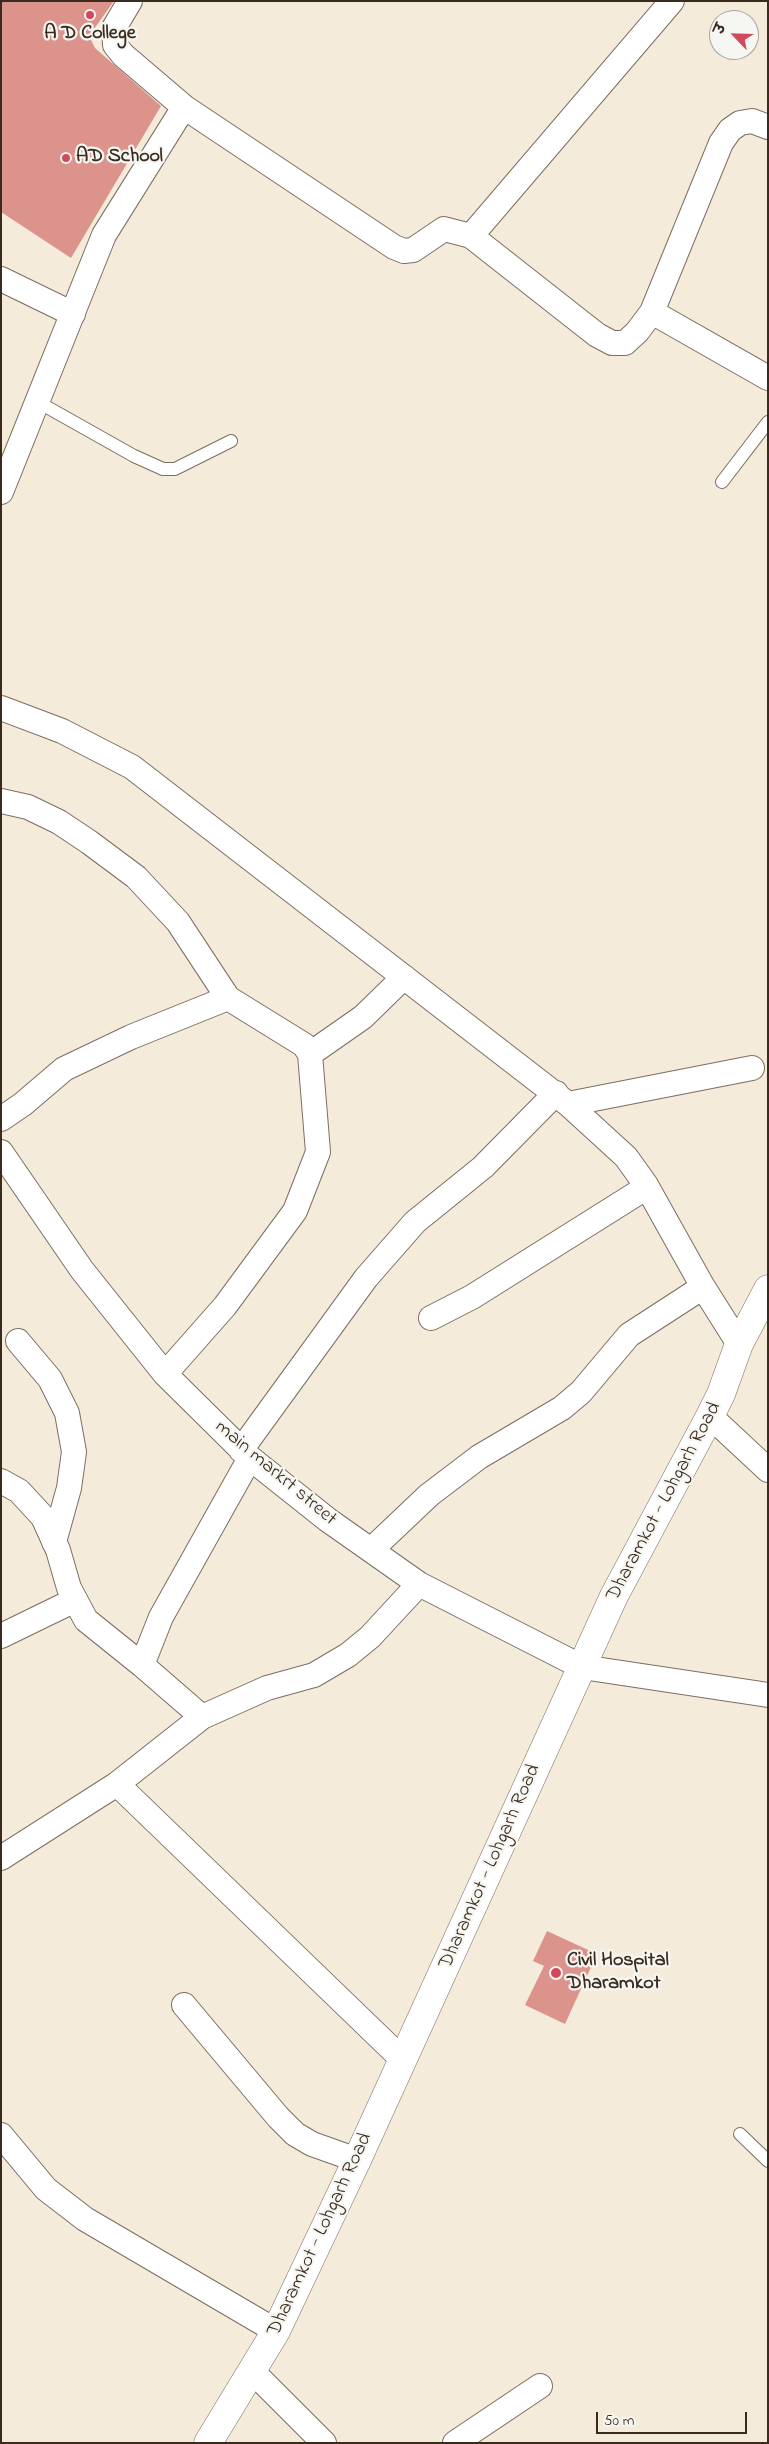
<!DOCTYPE html>
<meta charset="utf-8">
<style>
body{margin:0}
#map{position:relative;width:769px;height:2444px;overflow:hidden;background:#f4ebdb;font-family:"Indie Flower","Playpen Sans Deva",sans-serif}
canvas{display:block}
.frame{position:absolute;inset:0;border:2px solid #3b2a1e;pointer-events:none}
.north{position:absolute;left:709px;top:10px;width:50px;height:50px;box-sizing:border-box;background:#f6f6f2;border:1px solid #aba49d;border-radius:50%;rotate:294deg;font-size:14px;font-weight:700;line-height:20px;text-align:center;color:#3b2a1e}
.north::after{content:'';display:block;margin:auto;width:18px;height:22px;background:#d1495b;clip-path:polygon(50% 0,100% 100%,50% 72%,0 100%)}
.scale{position:absolute;left:596px;top:2412px;width:151px;height:22px;box-sizing:border-box;border:2px solid #3b2a1e;border-top:0;padding-left:6px;font-size:15px;line-height:18px;white-space:nowrap;color:#3b2a1e;-webkit-text-stroke:4px #f6f6f2;paint-order:stroke}
</style>
<div id="map">
<canvas width="769" height="2444"></canvas>
<div class="frame"></div>
<div class="north">उ</div>
<div class="scale">50 m</div>
</div>
<script>
const context = document.querySelector('canvas').getContext('2d');
context.lineJoin = 'round';
function fillPath(path, color) { context.fillStyle = color; context.fill(path, 'evenodd'); }
const shape = rows => new Path2D(rows.map(r => 'M' + r).join(''));
function stroke(path, color, width, dash) { context.strokeStyle = color; context.lineWidth = width; context.lineCap = dash ? 'butt' : 'round'; context.setLineDash(dash || []); context.stroke(path); }
function label(font, color, halo, rows, align = 'center') {
  context.font = font + ' "Indie Flower",sans-serif'; context.lineWidth = 4.5; context.setLineDash([]); context.textBaseline = 'middle'; context.strokeStyle = halo; context.fillStyle = color; for (const [text, x, y, turn = 0] of rows) {
    context.save(); context.translate(x, y); context.rotate((+turn || 0) * Math.PI / 180); context.textAlign = isNaN(turn) ? turn : align; if (halo) context.strokeText(text, 0, 0); context.fillText(text, 0, 0); context.restore();
  }
}
fillPath(shape([
 [1,1,114,1,89,36,95,48,161,106,71,258,1,212],
 [547,1931,597,1954,565,2024,525,2005,544,1966,533,1961]
]), '#dc938c');
const lane = shape([
 [38,402,134,456,163,469,175,469,231,441],
 [722,482,768,422],
 [740,2134,768,2161]
]);
const street = shape([
 [672,1,471,236,597,335,612,343,625,343,637,332,652,312,721,143,730,130,740,123,752,121,768,127],
 [184,107,394,247,404,251,413,250,444,229,471,236],
 [1,279,73,314],
 [652,312,768,378],
 [1,492,104,235,184,107,123,55,115,45,114,28,130,1],
 [1,708,62,731,132,767,568,1104,626,1157,646,1185,703,1287,739,1344],
 [1,801,28,807,59,822,89,842,136,877,178,922,228,998,304,1045,310,1054,363,1017,404,977],
 [568,1104,752,1068],
 [1,1119,23,1104,64,1069,131,1037,228,998],
 [1,1152,82,1270,165,1374,250,1458,328,1520,419,1584,582,1667,768,1695],
 [431,1318,472,1297,647,1187],
 [18,1341,50,1379,67,1413,74,1452,69,1488,54,1542],
 [165,1374,225,1306,295,1211,318,1152,310,1054],
 [710,1416,768,1470],
 [241,1450,366,1278,415,1222,483,1167,556,1093],
 [1,1481,19,1491,43,1517,58,1550,69,1588,86,1620,142,1665],
 [371,1550,429,1495,479,1457,562,1408,581,1392,629,1335,703,1287],
 [1,1636,75,1600],
 [202,1717,142,1665,161,1617,250,1458],
 [117,1784,403,2060],
 [1,1858,117,1784,202,1717,267,1688,314,1675,348,1655,370,1637,419,1584],
 [184,2005,278,2117,295,2134,312,2144,357,2160],
 [1,2135,46,2189,85,2219,276,2331],
 [253,2372,324,2443],
 [455,2443,540,2386]
]);
const secondary = shape([
 [208,2443,276,2331,357,2160,614,1596,710,1416,721,1394,739,1344,768,1289]
]);
stroke(lane, '#7c6e60', 14);
stroke(street, '#7c6e60', 26);
stroke(secondary, '#7c6e60', 29);
stroke(lane, '#fff', 12);
stroke(street, '#fff', 24);
stroke(secondary, '#fff', 28);
for (const [x, y, r, color] of [
 [90,15,5,"#d1495b"],
 [66,158,5,"#d1495b"],
 [556,1973,6,"#d1495b"]
]) { const dot = new Path2D(); dot.arc(x, y, r, 0, 2 * Math.PI); context.fillStyle = color; context.fill(dot); stroke(dot, '#f6f6f2', 2); }
label('bold 20px', '#3b2a1e', '#f6f6f2', [
 ["A D College",90,35,"center"],
 ["AD School",76,158],
 ["Civil Hospital",567,1962],
 ["Dharamkot",567,1985]
], 'left');
label('20px', '#3b2a1e', '#f6f6f2', [
 ["main markrt street",275,1474,40],
 ["Dharamkot - Lohgarh Road",665,1502,-62],
 ["Dharamkot - Lohgarh Road",491,1867,-66],
 ["Dharamkot - Lohgarh Road",321,2235,-65]
]);
</script>
